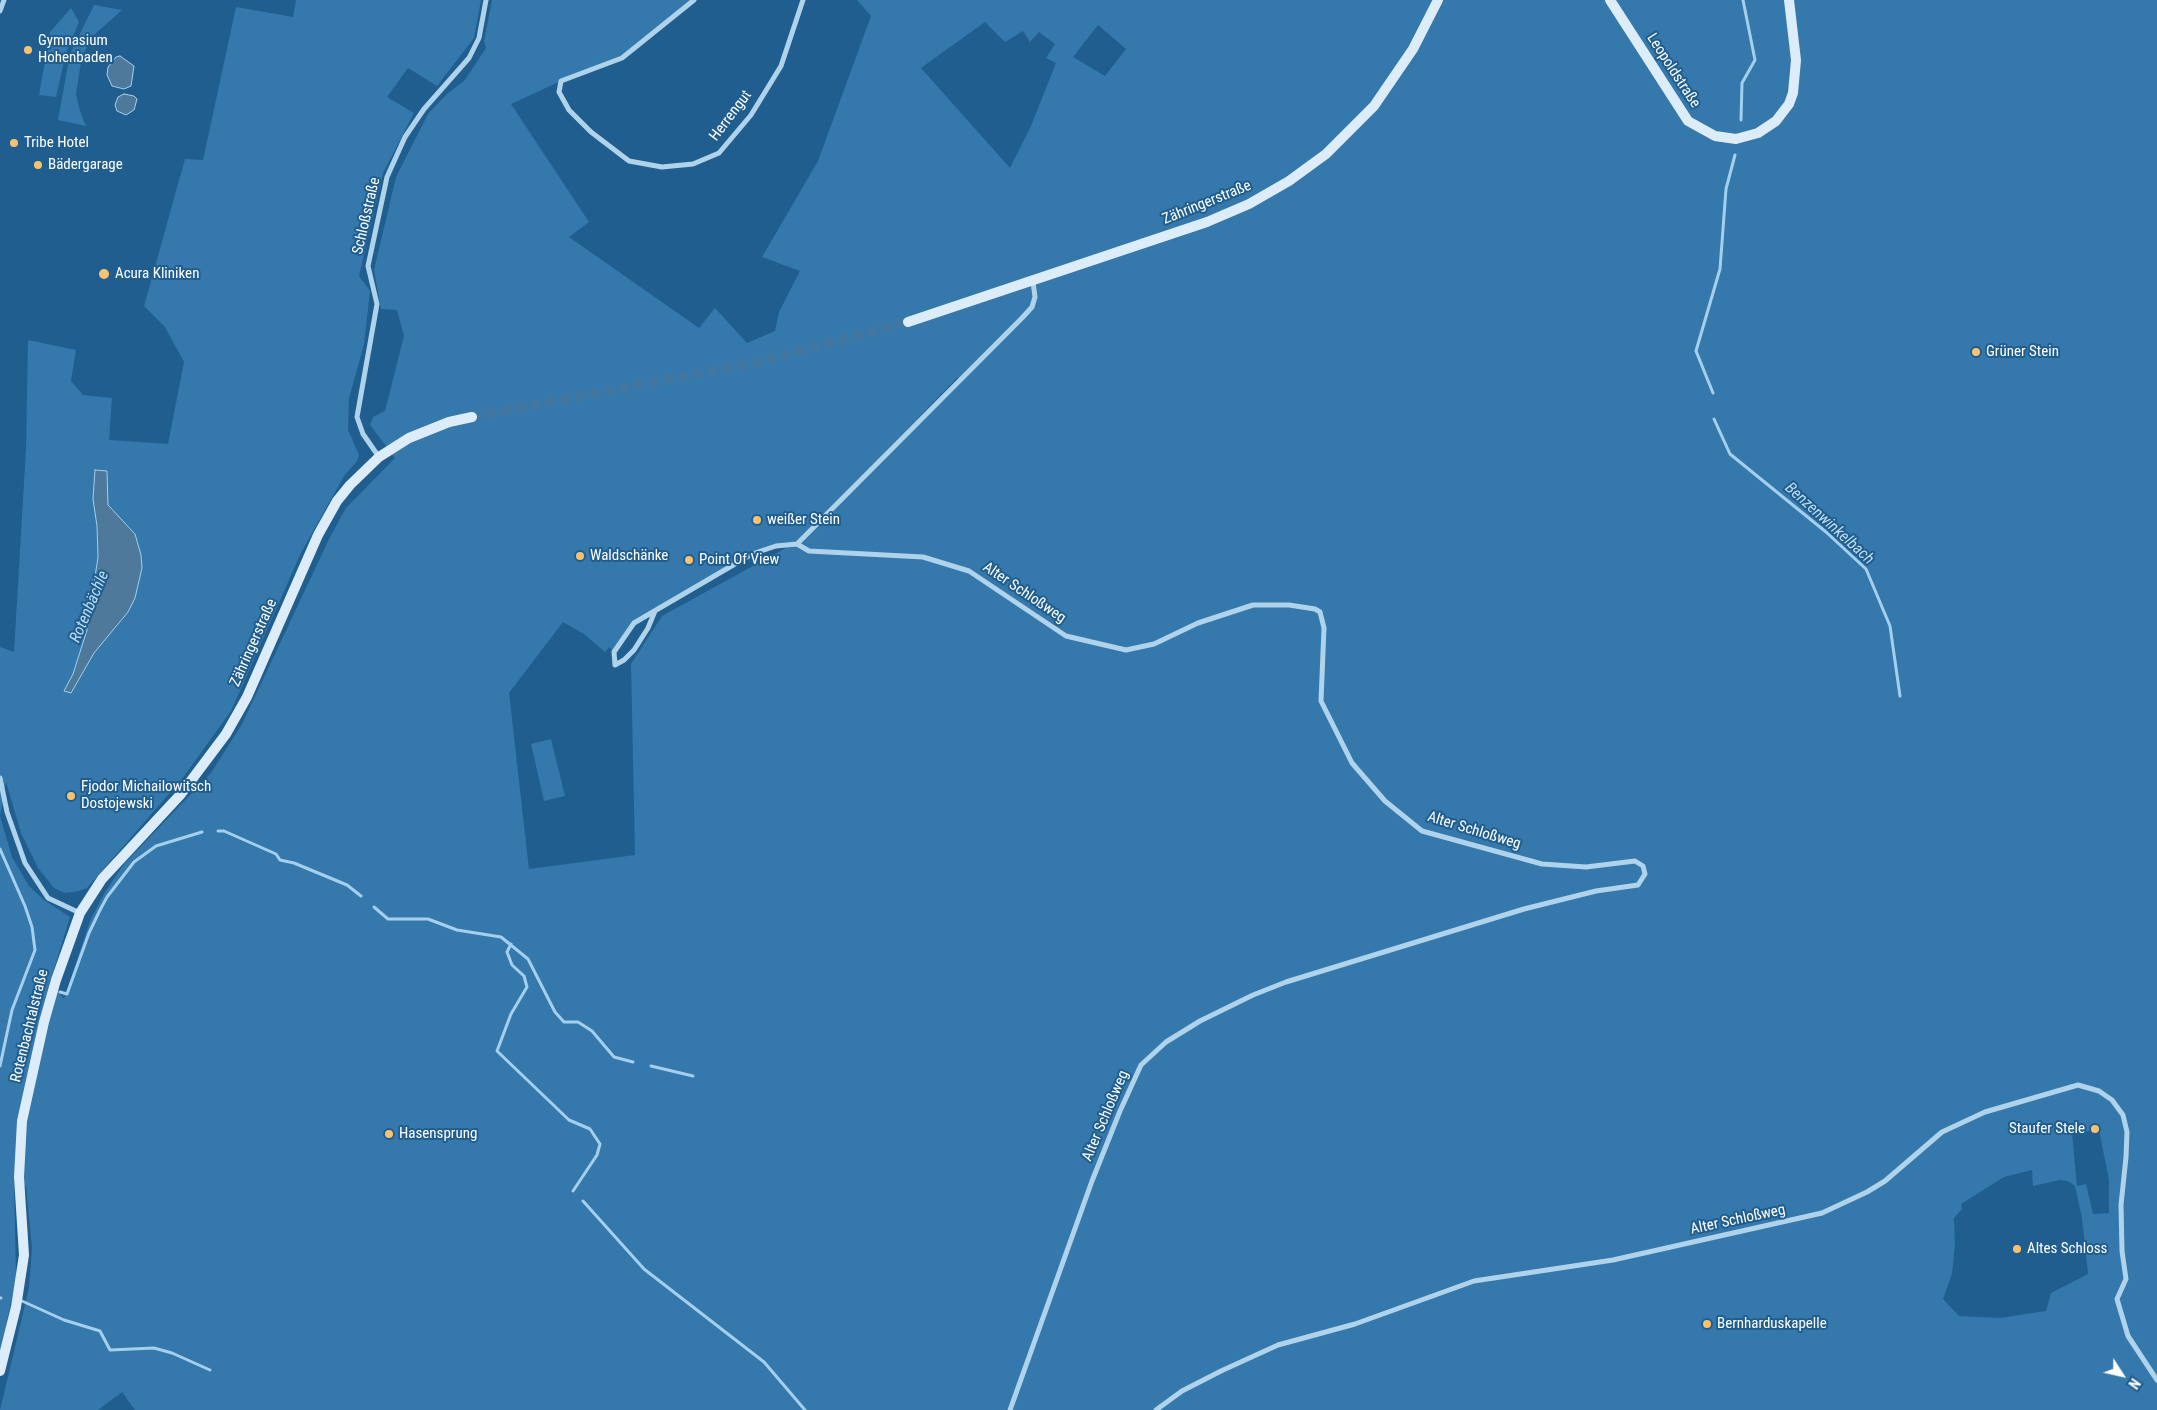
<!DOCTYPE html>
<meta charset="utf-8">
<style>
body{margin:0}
#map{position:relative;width:2157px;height:1410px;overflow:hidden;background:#205e8f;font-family:"Roboto Condensed",sans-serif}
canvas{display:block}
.north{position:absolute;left:2097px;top:1350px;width:50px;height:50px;-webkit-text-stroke:4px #205e8f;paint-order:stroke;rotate:125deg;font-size:14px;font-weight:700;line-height:20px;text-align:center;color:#fff}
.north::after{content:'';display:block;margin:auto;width:18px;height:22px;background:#fff;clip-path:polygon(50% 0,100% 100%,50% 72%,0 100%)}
</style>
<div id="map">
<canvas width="2157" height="1410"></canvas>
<div class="north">N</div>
</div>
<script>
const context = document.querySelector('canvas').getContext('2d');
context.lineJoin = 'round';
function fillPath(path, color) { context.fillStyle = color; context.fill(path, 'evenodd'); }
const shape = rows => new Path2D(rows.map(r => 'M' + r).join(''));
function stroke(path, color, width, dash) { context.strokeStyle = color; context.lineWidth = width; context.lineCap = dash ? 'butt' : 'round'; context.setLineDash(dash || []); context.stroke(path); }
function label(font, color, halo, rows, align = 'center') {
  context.font = font + ' "Roboto Condensed",sans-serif'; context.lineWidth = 4; context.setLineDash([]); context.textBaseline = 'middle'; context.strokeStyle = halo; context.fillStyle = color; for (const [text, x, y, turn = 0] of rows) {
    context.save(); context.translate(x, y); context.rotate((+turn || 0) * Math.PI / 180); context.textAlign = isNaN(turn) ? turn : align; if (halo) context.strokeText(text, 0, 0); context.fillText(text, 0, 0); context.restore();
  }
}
fillPath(shape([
 [296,0,481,0,474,38,437,86,408,68,387,97,414,113,383,173,359,276,370,291,364,345,349,398,348,430,359,455,357,461,344,476,301,553,231,711,182,779,87,888,79,891,65,893,54,888,38,868,21,833,6,782,0,816,12,857,29,886,44,900,70,917,50,982,64,999,90,921,105,892,124,864,211,773,242,724,330,537,346,508,395,458,370,425,373,417,385,411,404,336,397,310,381,309,374,270,396,177,428,114,447,94,465,80,486,48,484,41,492,0,694,0,622,58,561,81,511,104,589,222,569,237,699,328,715,308,747,343,775,331,779,312,800,271,762,257,818,161,871,16,857,0,2157,0,2157,1410,135,1410,122,1392,98,1410,0,1410,29,1288,32,1248,26,1186,14,1180,16,1278,0,1355,0,647,14,652,26,449,28,340,76,350,71,381,83,395,112,398,109,440,168,444,184,362,165,327,144,306,185,159,203,160,236,7,293,17],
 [985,22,1005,42,1023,31,1030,42,1039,32,1055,44,1046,58,1056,63,1031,126,1010,168,921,68],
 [1098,25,1126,49,1105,76,1073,57],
 [958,377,957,384,803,536],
 [791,545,662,616,631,664,635,855,529,869,509,693,563,622,584,634,605,652,609,647,614,652,634,622,752,554],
 [2099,1130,2109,1180,2109,1213,2093,1214,2086,1184,2077,1186,2072,1133],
 [2032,1170,2033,1186,2060,1180,2068,1181,2075,1186,2082,1218,2088,1274,2051,1293,2046,1311,2000,1318,1959,1316,1943,1299,1952,1274,1955,1245,1954,1218,1962,1209,1961,1204,2004,1177],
 [94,5,122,10,94,35,82,56,76,94,80,111,86,126,58,120,70,54],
 [71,8,79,22,66,53,56,97,39,95,50,32],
 [551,739,565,796,544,801,531,744]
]), '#3478ac');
const water = shape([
 [120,56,134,66,131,86,124,89,112,86,107,75,108,67,116,57,120,56],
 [124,94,134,96,137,99,134,110,126,115,117,111,115,105,118,97,124,94],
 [95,470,107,471,108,505,135,534,141,555,142,568,135,598,128,612,94,653,71,693,64,691,73,674,87,630,98,557,97,526,93,499,95,470]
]);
fillPath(water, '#4e799b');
stroke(water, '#a4cfee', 1);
stroke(shape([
 [1741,120,1742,83,1755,60,1743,0],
 [1713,393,1696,351,1720,269,1726,189,1735,155],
 [1714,419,1730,454,1826,532,1866,569,1890,626,1900,696],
 [218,831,224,831,276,854,280,860,294,863,347,885,361,896],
 [0,849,25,906,32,927,35,950,12,1010,0,1066],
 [374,907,388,919,428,919,457,930,501,937,528,959,555,1012,564,1022,578,1022,592,1031,614,1057,633,1062],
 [511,944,507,952,512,965,524,976,527,987,511,1014,497,1051,569,1120,590,1129,600,1144,597,1155,573,1191],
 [60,992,67,994,89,933,100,910,107,897,134,862,156,846,202,832],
 [651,1066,693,1076],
 [583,1201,644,1269,764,1362,805,1410],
 [0,1298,1,1298],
 [22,1301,64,1320,100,1331,110,1350,154,1348,172,1353,210,1370]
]), '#a4cfee', 3);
stroke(shape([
 [472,417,755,363,908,322]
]), '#4176a0', 10, [10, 5]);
stroke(shape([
 [694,0,622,58,561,81,559,92,569,110,591,132,629,161,662,167,693,164,719,153,751,115,781,66,803,0],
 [0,11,4,0],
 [379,457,363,434,357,417,377,304,368,266,387,177,405,137,424,109,469,58,479,38,486,0],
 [797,544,809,551,923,557,969,571,1066,636,1126,650,1154,644,1198,623,1253,605,1289,605,1315,609,1320,612,1324,628,1321,701,1352,763,1385,801,1422,831,1542,864,1586,867,1635,861,1643,866,1645,874,1638,885,1596,891,1524,909,1286,982,1253,995,1200,1021,1166,1042,1141,1065,1120,1111,1092,1181,1010,1410],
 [797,544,1022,318,1032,307,1035,297,1033,282],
 [655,611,648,628,634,650,624,660,615,665,614,652,634,623,752,554,776,546,797,544],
 [0,778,7,812,25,863,48,898,80,913],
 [1156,1410,1182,1391,1221,1371,1278,1345,1355,1324,1474,1281,1613,1260,1822,1213,1867,1192,1885,1181,1942,1132,1985,1112,2078,1085,2099,1091,2112,1100,2123,1115,2127,1132,2126,1157,2121,1205,2122,1251,2126,1279,2117,1299,2128,1336,2157,1380]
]), '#b0d3ec', 5);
stroke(shape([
 [1610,0,1688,121,1715,136,1736,139,1758,133,1776,121,1789,104,1793,93,1796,60,1789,0],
 [908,322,1207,222,1249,204,1289,181,1326,154,1374,106,1413,49,1438,0],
 [0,1371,16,1307,24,1255,19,1177,22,1121,44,1022,56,980,80,913,102,879,181,794,226,734,247,697,318,535,337,501,350,485,379,457,409,438,449,422,472,417]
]), '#dcecf9', 10);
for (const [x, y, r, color] of [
 [28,50,5,"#f9c271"],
 [14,143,5,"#f9c271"],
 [38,165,5,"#f9c271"],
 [104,274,6,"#f9c271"],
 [1976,352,5,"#f9c271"],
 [757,520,5,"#f9c271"],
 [580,556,5,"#f9c271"],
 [689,560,5,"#f9c271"],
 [71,796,5,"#f9c271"],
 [2095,1129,5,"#f9c271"],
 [389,1134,5,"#f9c271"],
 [2017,1249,5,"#f9c271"],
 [1707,1324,5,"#f9c271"]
]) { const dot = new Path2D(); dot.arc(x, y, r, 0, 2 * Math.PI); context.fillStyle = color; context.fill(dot); stroke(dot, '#205e8f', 2); }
label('15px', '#fff', '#205e8f', [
 ["Gymnasium",38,41],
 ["Hohenbaden",38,58],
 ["Tribe Hotel",24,143],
 ["Bädergarage",48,165],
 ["Acura Kliniken",115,274],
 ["Grüner Stein",1986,352],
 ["weißer Stein",767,520],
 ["Waldschänke",590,556],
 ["Point Of View",699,560],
 ["Fjodor Michailowitsch",81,787],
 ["Dostojewski",81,804],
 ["Staufer Stele",2085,1129,"right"],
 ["Hasensprung",399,1134],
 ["Altes Schloss",2027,1249],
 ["Bernharduskapelle",1717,1324]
], 'left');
label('15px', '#fff', '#205e8f', [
 ["Leopoldstraße",1673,71,57],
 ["Herrengut",731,116,-53],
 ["Zähringerstraße",1207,203,-22],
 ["Schloßstraße",367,216,-77],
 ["Alter Schloßweg",1024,593,34],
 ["Zähringerstraße",254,643,-66],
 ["Alter Schloßweg",1474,831,17],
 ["Rotenbachtalstraße",30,1026,-76],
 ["Alter Schloßweg",1106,1116,-67],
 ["Alter Schloßweg",1738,1220,-12]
]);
label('italic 16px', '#bcdcf3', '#205e8f', [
 ["Benzenwinkelbach",1829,524,42],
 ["Rotenbächle",90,607,-67]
]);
</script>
